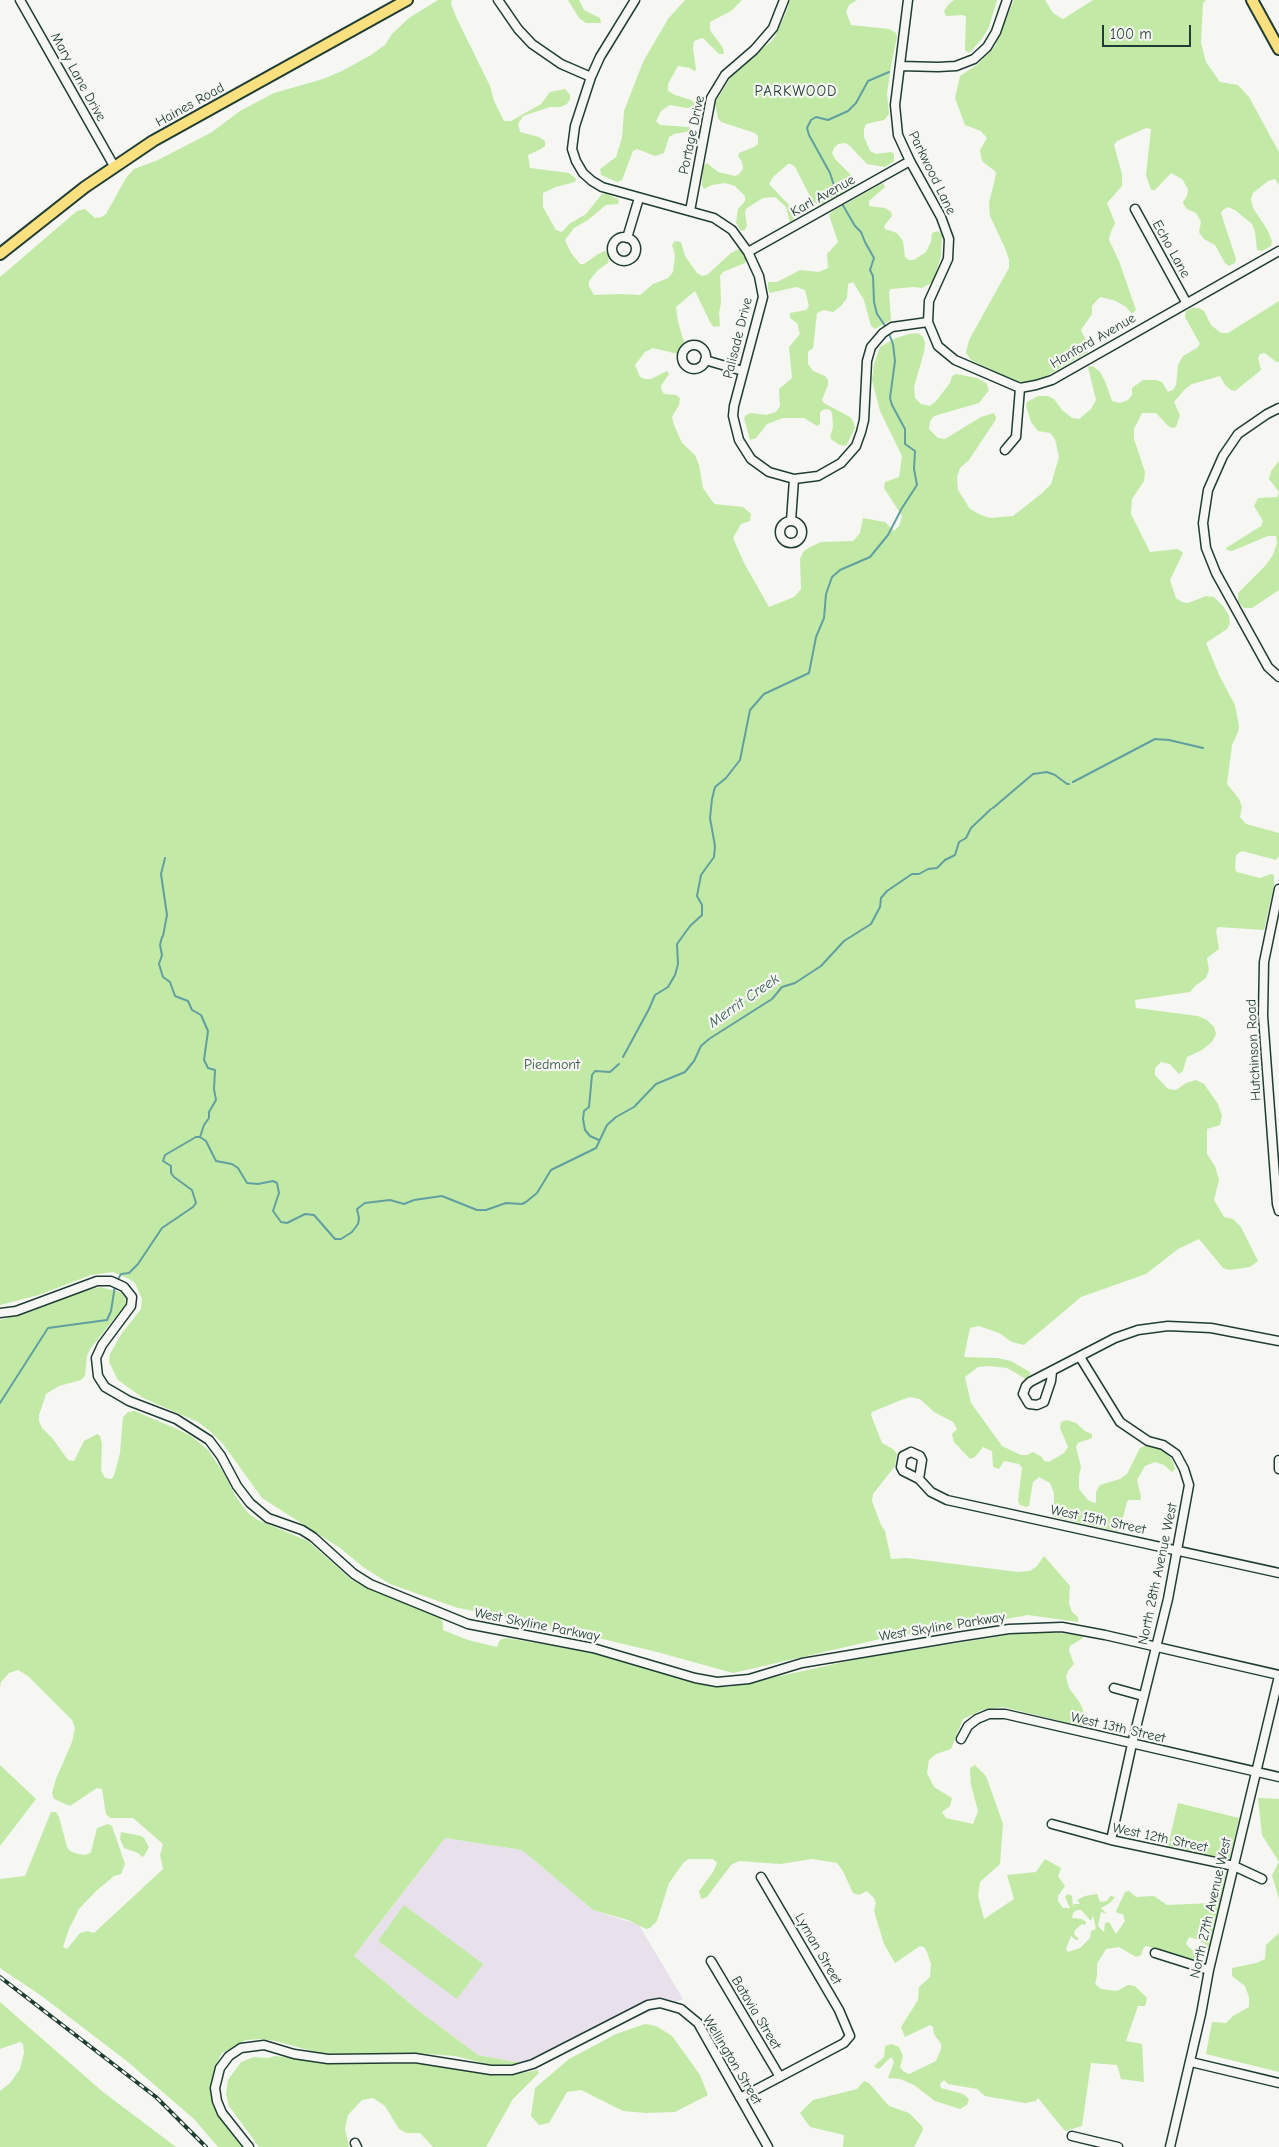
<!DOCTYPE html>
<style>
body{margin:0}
#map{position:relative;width:1279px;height:2147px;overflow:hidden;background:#f6f6f2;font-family:"Comic Neue",sans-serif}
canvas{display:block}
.scale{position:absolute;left:1102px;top:25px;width:89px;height:22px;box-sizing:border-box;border:2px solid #1f3d34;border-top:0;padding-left:6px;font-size:15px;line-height:18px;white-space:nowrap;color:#1f3d34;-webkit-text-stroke:4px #f6f6f2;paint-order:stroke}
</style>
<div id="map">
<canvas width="1279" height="2147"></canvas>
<div class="scale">100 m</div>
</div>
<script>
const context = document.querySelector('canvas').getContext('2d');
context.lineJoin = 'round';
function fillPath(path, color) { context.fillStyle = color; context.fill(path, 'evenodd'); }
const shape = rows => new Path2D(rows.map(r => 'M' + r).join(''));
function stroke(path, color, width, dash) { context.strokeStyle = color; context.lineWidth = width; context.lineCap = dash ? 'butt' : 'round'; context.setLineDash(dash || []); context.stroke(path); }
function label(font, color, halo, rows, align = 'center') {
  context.font = font + ' "Comic Neue",sans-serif'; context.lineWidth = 4.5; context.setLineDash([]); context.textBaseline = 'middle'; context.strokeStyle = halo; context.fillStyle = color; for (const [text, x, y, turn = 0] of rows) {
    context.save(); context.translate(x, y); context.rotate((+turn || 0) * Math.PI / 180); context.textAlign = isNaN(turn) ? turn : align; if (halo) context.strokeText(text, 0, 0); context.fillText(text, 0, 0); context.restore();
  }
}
fillPath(shape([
 [445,1838,522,1850,593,1910,639,1925,683,1999,521,2063,478,2055,419,2011,354,1956]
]), '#e8e1ec');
fillPath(shape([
 [438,0,452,0,451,4,457,19,490,86,494,101,504,121,511,121,541,104,550,92,565,89,570,95,570,99,567,104,560,107,550,107,523,116,518,124,520,132,539,137,545,141,545,146,541,149,528,155,530,168,569,173,576,179,575,182,556,187,543,193,543,207,556,230,562,232,569,224,586,214,602,194,606,193,619,200,618,204,606,205,588,220,574,228,565,240,571,253,580,264,584,264,598,254,605,251,607,253,609,256,608,263,598,270,589,281,589,286,594,295,620,294,640,295,653,284,668,278,673,272,675,255,672,245,675,241,681,242,685,256,697,273,702,276,707,275,731,253,741,248,743,250,747,259,745,263,723,272,720,276,721,303,719,313,720,326,714,327,711,324,695,291,676,307,678,322,684,342,678,354,653,348,645,352,635,365,640,377,645,379,651,379,667,371,669,374,661,386,662,391,664,394,676,395,680,398,679,405,672,417,674,425,682,443,695,455,699,465,703,488,712,501,715,504,743,507,751,514,750,521,741,524,733,538,744,563,769,607,794,597,801,589,800,559,803,552,810,547,821,542,853,541,860,533,863,518,885,522,894,531,899,526,902,516,884,488,885,482,899,477,902,456,880,411,872,380,874,364,880,347,896,338,909,334,918,333,923,337,925,343,924,352,914,387,915,398,921,404,930,406,936,401,950,383,952,376,956,374,977,378,986,383,989,390,979,403,934,416,930,421,929,429,938,438,945,439,981,417,994,413,996,417,995,421,969,460,960,468,957,477,958,490,970,509,981,515,990,518,1013,516,1041,494,1051,484,1059,457,1055,439,1050,433,1038,431,1031,422,1026,406,1027,402,1038,396,1048,396,1054,399,1062,410,1072,418,1079,419,1091,409,1096,400,1088,367,1093,366,1100,372,1105,381,1112,401,1120,403,1128,400,1132,395,1132,388,1143,380,1156,380,1162,382,1168,392,1173,390,1176,385,1178,365,1183,356,1197,348,1200,344,1185,317,1186,311,1192,308,1199,308,1204,311,1211,325,1221,333,1228,333,1279,301,1279,362,1276,362,1265,353,1260,354,1258,358,1261,370,1235,391,1231,390,1225,385,1220,376,1192,384,1185,389,1174,402,1180,415,1176,427,1172,428,1168,426,1156,413,1142,413,1134,429,1134,439,1145,472,1144,481,1132,499,1131,514,1150,552,1178,549,1183,553,1170,580,1176,598,1182,602,1188,603,1206,596,1214,597,1223,606,1229,616,1230,623,1227,629,1206,643,1219,675,1235,705,1239,726,1238,732,1232,745,1227,784,1239,799,1242,807,1240,817,1246,824,1279,833,1279,856,1276,860,1242,851,1236,855,1235,869,1237,872,1260,878,1271,874,1274,875,1274,885,1264,930,1218,927,1216,930,1219,949,1207,958,1209,970,1206,978,1195,986,1190,992,1135,1000,1136,1008,1198,1016,1207,1020,1214,1027,1216,1034,1212,1042,1202,1050,1187,1057,1183,1071,1179,1074,1170,1064,1161,1062,1155,1068,1155,1075,1168,1089,1176,1090,1186,1083,1196,1080,1204,1084,1218,1104,1222,1116,1220,1125,1207,1129,1207,1154,1215,1166,1219,1180,1214,1200,1224,1217,1233,1219,1241,1227,1258,1261,1250,1267,1229,1270,1223,1268,1199,1239,1178,1249,1146,1274,1081,1297,1024,1345,1012,1342,999,1333,979,1326,970,1328,964,1357,997,1358,1011,1361,1030,1372,1030,1375,1026,1379,1007,1368,989,1366,978,1367,965,1377,971,1403,1002,1446,1021,1455,1027,1455,1033,1452,1042,1457,1044,1461,1049,1462,1064,1453,1068,1447,1060,1428,1061,1422,1067,1420,1076,1423,1085,1431,1092,1434,1092,1438,1078,1443,1076,1447,1081,1467,1079,1476,1079,1489,1088,1500,1094,1503,1096,1502,1096,1492,1100,1485,1120,1479,1127,1474,1140,1448,1145,1446,1159,1448,1166,1452,1173,1462,1175,1469,1172,1472,1164,1465,1155,1462,1145,1466,1137,1480,1141,1497,1140,1500,1129,1500,1127,1502,1120,1529,1117,1531,1054,1517,1051,1509,1054,1503,1054,1493,1050,1483,1039,1477,1033,1482,1029,1506,1026,1507,1020,1505,1018,1501,1022,1468,1019,1464,1004,1461,999,1469,993,1467,992,1451,983,1447,975,1457,970,1459,954,1442,952,1434,957,1429,953,1422,934,1412,920,1399,910,1397,901,1400,872,1412,871,1415,882,1443,893,1449,897,1454,895,1466,873,1494,872,1501,881,1525,885,1531,891,1559,907,1558,1018,1572,1030,1571,1037,1566,1044,1556,1070,1586,1069,1603,1072,1612,1078,1617,1078,1622,1028,1615,968,1626,893,1636,733,1673,657,1652,527,1621,458,1608,390,1584,363,1567,340,1548,262,1498,223,1444,211,1432,198,1422,143,1398,118,1380,109,1362,110,1354,122,1333,141,1309,142,1299,135,1283,129,1279,113,1272,91,1275,39,1295,0,1305,0,277,77,211,85,209,95,218,102,217,106,214,126,178,134,169,158,160,212,132,240,111,274,93,323,79,342,71,371,55,385,45,392,34,409,18],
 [568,0,579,0,584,10,600,18,601,23,586,23,579,18],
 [685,0,742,0,731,11,710,22,710,30,723,48,724,54,719,54,703,38,699,39,694,41,693,48,696,70,694,71,690,68,678,66,668,84,668,91,675,95,691,100,695,103,694,107,687,108,670,105,661,111,656,121,660,125,689,127,692,131,674,134,669,137,664,153,655,156,637,149,633,151,622,180,617,182,601,175,600,169,616,157,622,138,624,111,643,62,668,19],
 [790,0,857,0,849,5,846,12,851,25,889,29,896,33,897,37,891,66,887,94,889,114,884,120,866,124,864,129,864,137,870,151,876,154,891,152,894,154,894,161,885,167,867,164,850,146,845,143,838,144,834,148,832,153,835,159,855,179,856,185,819,206,812,200,795,167,791,164,788,164,773,177,769,184,789,205,793,213,794,222,790,222,786,207,775,197,763,198,747,208,745,212,747,226,745,230,741,231,736,223,738,209,745,201,745,196,735,186,725,183,712,185,704,189,702,185,703,166,707,163,718,172,735,176,739,174,743,169,742,162,738,156,739,153,754,147,758,144,758,136,755,133,721,122,718,118,715,103,735,70,773,40,785,15],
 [954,0,997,0,989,27,982,39,969,53,965,50,966,17,963,15,946,16,944,11,948,5],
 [1014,0,1045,0,1053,13,1063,19,1093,0,1206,0,1203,3,1201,43,1206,62,1220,82,1238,85,1249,97,1279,152,1279,185,1275,179,1268,181,1253,193,1251,199,1253,208,1267,229,1272,241,1271,246,1262,251,1257,250,1255,232,1252,224,1235,210,1228,207,1223,210,1221,213,1236,259,1235,263,1229,266,1225,263,1215,245,1204,239,1201,235,1199,232,1201,222,1196,213,1187,209,1184,205,1183,202,1187,196,1188,189,1182,179,1171,173,1155,190,1151,190,1146,175,1151,129,1146,128,1117,141,1114,145,1122,174,1122,186,1107,203,1115,223,1110,234,1109,240,1119,261,1136,310,1132,314,1126,307,1116,301,1101,297,1098,299,1092,306,1092,314,1081,330,1087,343,1088,352,1046,376,1034,381,1019,382,998,374,971,360,966,353,969,340,1009,268,1009,260,1005,248,990,216,989,203,996,174,995,171,983,162,981,157,980,150,987,138,981,131,965,125,955,98,960,76,978,64,995,46],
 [883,183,885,187,869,201,869,206,885,208,891,212,892,216,884,226,885,229,897,233,903,241,905,257,909,260,914,260,926,252,931,242,932,233,938,231,942,235,941,256,933,282,922,288,914,287,891,289,889,291,891,320,875,329,871,326,864,300,853,282,848,284,847,298,841,306,833,312,824,310,817,313,813,348,808,352,808,364,813,371,825,376,828,380,828,385,822,400,824,403,850,417,853,421,855,428,846,446,840,445,832,440,830,437,833,427,832,413,830,410,825,409,820,412,820,424,817,426,804,418,783,418,767,424,756,438,750,440,744,418,746,415,751,413,766,415,776,412,780,406,779,389,792,378,789,347,800,334,797,323,790,318,790,313,806,310,809,306,805,290,796,287,770,293,768,289,768,282,777,282,800,270,819,272,828,268,827,254,838,242,829,215,833,211],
 [1279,461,1279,590,1252,608,1244,608,1238,602,1238,593,1265,566,1273,555,1277,543,1276,536,1268,536,1232,551,1227,550,1226,548,1261,526,1263,521,1254,506,1258,498,1277,497,1279,492,1269,479,1271,471],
 [100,1287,120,1292,126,1299,125,1305,90,1349,87,1356,85,1376,81,1380,59,1386,46,1394,39,1415,39,1421,42,1428,53,1439,68,1460,74,1461,84,1441,97,1434,100,1436,102,1444,101,1470,105,1478,111,1479,114,1476,120,1453,123,1417,128,1412,135,1411,177,1429,191,1436,208,1450,223,1472,236,1497,249,1514,258,1520,308,1541,352,1580,368,1589,440,1617,443,1623,443,1630,468,1640,497,1647,500,1640,506,1638,594,1653,620,1659,694,1683,729,1687,858,1659,1014,1634,1048,1632,1081,1635,1083,1638,1070,1646,1069,1651,1074,1664,1068,1671,1066,1677,1069,1688,1080,1703,1083,1710,1084,1723,1081,1726,1003,1707,982,1710,963,1719,951,1749,936,1754,929,1760,927,1773,934,1787,952,1798,950,1806,942,1812,946,1818,973,1824,978,1811,971,1785,970,1768,975,1765,986,1776,1003,1824,1000,1864,980,1882,978,1896,984,1919,1014,1899,1007,1875,1036,1872,1045,1859,1061,1868,1058,1876,1065,1886,1058,1896,1058,1901,1063,1908,1070,1908,1065,1897,1068,1894,1072,1896,1073,1907,1074,1904,1080,1904,1077,1900,1085,1896,1097,1894,1100,1902,1107,1901,1110,1896,1115,1897,1110,1903,1101,1908,1107,1914,1101,1912,1098,1926,1104,1932,1105,1923,1109,1922,1116,1934,1125,1921,1123,1914,1117,1913,1116,1911,1125,1892,1129,1891,1136,1897,1154,1896,1167,1905,1212,1903,1219,1889,1221,1871,1226,1872,1208,1961,1206,1962,1208,1952,1207,1946,1201,1941,1189,1937,1186,1944,1197,1955,1197,1959,1194,1960,1146,1946,1144,1947,1141,1955,1136,1957,1119,1947,1106,1949,1097,1964,1097,1976,1095,1984,1101,1989,1117,1991,1128,1985,1135,1986,1147,1998,1145,2006,1138,2006,1126,2041,1142,2044,1144,2082,1121,2079,1117,2065,1091,2063,1082,2126,1065,2131,1038,2098,1036,2101,1025,2103,985,2096,977,2089,948,2084,944,2080,940,2084,941,2088,963,2094,969,2099,967,2105,960,2109,935,2101,914,2085,900,2079,888,2078,894,2062,891,2057,880,2068,878,2069,874,2066,884,2057,885,2046,892,2044,899,2047,903,2056,900,2067,903,2071,909,2074,936,2061,941,2049,941,2044,934,2034,933,2027,930,2025,905,2037,901,2027,918,2000,919,1987,930,1977,931,1964,927,1952,924,1947,920,1946,895,1963,884,1944,874,1911,876,1903,874,1898,867,1891,859,1895,853,1893,843,1871,837,1863,812,1859,780,1864,739,1861,731,1865,707,1897,701,1899,699,1891,713,1872,717,1863,713,1859,689,1859,684,1862,669,1883,657,1921,650,1928,646,1929,628,1920,593,1910,522,1850,445,1838,354,1956,419,2011,478,2055,521,2063,501,2066,491,2065,455,2056,414,2053,323,2054,275,2041,261,2039,246,2040,222,2053,216,2064,211,2094,215,2107,222,2119,245,2147,218,2147,194,2119,128,2062,43,1997,0,1968,0,1879,25,1876,51,1812,56,1812,59,1817,67,1847,70,1851,78,1854,86,1855,91,1852,97,1828,108,1824,112,1826,125,1864,121,1874,114,1876,96,1891,79,1909,69,1929,63,1947,67,1949,80,1933,87,1931,94,1933,163,1869,160,1855,163,1844,133,1818,110,1818,106,1814,102,1789,97,1788,70,1806,54,1799,52,1793,56,1779,72,1742,75,1728,72,1720,28,1676,18,1670,9,1673,1,1682,0,1688,0,1320,32,1311,84,1291],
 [1077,1910,1081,1910,1091,1921,1093,1915,1096,1929,1091,1931,1090,1938,1080,1948,1068,1952,1066,1949,1071,1936,1076,1940,1079,1939,1074,1934,1075,1930,1082,1924,1085,1925,1086,1922,1082,1919,1072,1918,1073,1913],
 [0,1765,36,1799,0,1846],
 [1258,1798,1279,1799,1279,1899,1272,1875,1279,1862,1262,1835],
 [1178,1803,1239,1818,1229,1861,1168,1846],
 [121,1832,141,1836,144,1838,149,1847,144,1856,142,1857,138,1853,124,1848,120,1839],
 [404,1905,483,1964,457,1999,378,1941],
 [1279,1933,1279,2072,1206,2054,1212,2022,1226,2023,1233,2016,1249,2007,1249,1997,1245,1986,1232,1976,1232,1968,1256,1963,1265,1959,1266,1945],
 [0,2002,103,2092,176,2147,0,2147,0,2091,10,2083,20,2069,24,2053,23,2044,20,2042,0,2049],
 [645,2024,656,2026,672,2036,700,2075,708,2095,675,2112,646,2113,623,2111,581,2090,567,2092,549,2123,539,2125,531,2116,535,2088,569,2059,616,2034],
 [275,2056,325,2062,413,2062,489,2075,508,2076,537,2070,539,2073,513,2099,486,2147,433,2147,420,2133,406,2133,399,2129,385,2106,373,2098,362,2100,348,2115,345,2129,349,2147,259,2147,229,2106,226,2094,228,2080,241,2062,254,2057,268,2058],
 [864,2081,869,2083,889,2106,909,2113,922,2126,923,2130,914,2147,843,2147,844,2135,810,2127,800,2113,813,2100,857,2089]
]), '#c2eaa6');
stroke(shape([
 [838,198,830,173,809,135,807,128,811,120,816,117,828,120,848,111,856,103,868,81,889,72],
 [841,202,855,226,861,232,865,242,874,258,870,270,873,276,874,302,877,314,886,327],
 [1073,782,1155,739,1169,740,1203,748],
 [993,808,1033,774,1047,772,1055,775,1067,784,1069,784],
 [163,936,167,915,161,874,165,858],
 [162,937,160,945,162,955,159,964,163,977,170,982,175,996,188,1001,192,1010,201,1015,208,1031,204,1060,208,1068,215,1070,214,1089,216,1100,209,1112,209,1118,204,1125,200,1137],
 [623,1057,649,1009,655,995,668,987,675,975,678,964,677,944,690,926,702,915,702,905,697,896,701,875,714,857,715,846,710,818,712,799,715,787,726,778,740,760,750,710,764,694,809,673,816,637,824,618,826,594,832,577,840,570,870,557,888,535,902,508,917,485,914,469,915,451,905,444,905,429,892,405,890,398,895,361,893,344,888,331],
 [599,1140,590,1136,585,1130,583,1119,584,1111,589,1107,592,1075,595,1071,610,1072,619,1064],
 [117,1281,121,1274,129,1273,138,1264,162,1228,193,1207,196,1203,192,1190,174,1177,171,1173,171,1166,163,1161,165,1155,196,1137,200,1137,206,1141,216,1161,232,1164,238,1168,247,1183,258,1184,273,1181,277,1183,279,1193,273,1211,281,1222,287,1223,305,1214,314,1215,335,1239,341,1239,352,1232,358,1224,359,1218,357,1209,365,1203,390,1200,404,1204,414,1200,442,1196,477,1210,486,1210,506,1203,522,1204,526,1202,537,1193,551,1170,596,1148,607,1125,616,1117,634,1107,656,1084,685,1072,694,1061,701,1046,709,1039,772,999,782,987,795,983,821,966,844,941,871,924,880,907,881,898,887,891,912,874,919,874,928,869,937,868,945,860,955,855,959,842,966,838,971,828,991,809],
 [0,1403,48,1328,107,1320,111,1311,115,1286]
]), '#629fa0', 2);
const minor = shape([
 [20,0,114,166],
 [498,0,518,29,532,44,561,64,591,77],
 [635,0,600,57,591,77,575,126,572,149,576,161,583,173,592,181,602,187,714,218,732,230,748,252,759,276,763,297,734,406,733,416,739,440,751,459,769,472,794,479,818,476,841,463,856,446,861,432,864,420,867,361,871,347,883,333,892,327,928,322],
 [908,0,895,105,898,135,910,161,941,217,949,239,948,259,929,301,928,322,938,346,955,360,1020,388,1036,385,1052,380,1279,251],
 [900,66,938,67,956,66,974,59,987,47,996,32,1007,0],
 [1135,209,1186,302],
 [690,211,711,98,725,75,754,50,773,28,784,0],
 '612 249a12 12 0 1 1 24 0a12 12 0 1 1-24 0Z',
 [627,238,639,198],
 [748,252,910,161],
 '682 357a12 12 0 1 1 24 0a12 12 0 1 1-24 0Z',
 [705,360,743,371],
 [1279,408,1267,414,1238,434,1223,456,1208,490,1203,523,1206,548,1216,573,1268,667,1279,677],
 [1005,450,1016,437,1020,388],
 '780 532a11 11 0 1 1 22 0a11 11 0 1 1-22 0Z',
 [791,521,794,479],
 [1279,889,1264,962,1263,1016,1277,1204,1279,1211],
 [0,1313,16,1311,97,1281,111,1281,124,1287,132,1297,131,1306,102,1345,96,1358,98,1376,105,1387,129,1401,176,1419,209,1440,221,1456,237,1486,250,1503,268,1518,302,1530,313,1537,354,1574,370,1584,468,1624,593,1648,695,1678,717,1682,749,1679,802,1663,957,1637,1009,1629,1062,1627,1105,1635,1279,1675],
 [1080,1357,1120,1422,1148,1441,1163,1445,1176,1454,1184,1469,1189,1485,1168,1599,1132,1744,1111,1840],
 [1052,1372,1051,1381,1044,1402,1037,1405,1029,1404,1023,1394,1026,1386,1030,1382,1115,1338,1138,1330,1168,1326,1211,1328,1279,1341],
 [911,1452,920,1456,922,1460,919,1479,903,1471,901,1467,903,1456,911,1452],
 [1279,1460,1279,1469],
 [919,1479,931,1492,947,1500,1279,1573],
 [1114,1688,1143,1696],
 [961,1739,968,1726,977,1719,989,1714,1005,1714,1279,1777],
 [1052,1824,1111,1840,1234,1866,1262,1879],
 [1155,1953,1209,1970],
 [711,1961,780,2077],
 [1191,2062,1279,2083],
 [740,2098,844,2043,850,2036,839,2010,761,1877],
 [1072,2136,1118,2147],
 [355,2143,357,2147],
 [249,2147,222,2113,217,2101,215,2088,220,2068,229,2056,241,2048,264,2045,294,2054,328,2059,415,2058,491,2070,512,2070,533,2064,648,2005,660,2003,681,2009,698,2023,768,2147],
 [1170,2147,1201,2014,1209,1970,1279,1676]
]);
const major = shape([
 [1252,0,1279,49],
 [0,254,85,187,153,141,407,0]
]);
stroke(minor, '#1f3d34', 11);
stroke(major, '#1f3d34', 14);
stroke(minor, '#f6f6f2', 8);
stroke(major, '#fbe080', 10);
const rail = shape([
 [0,1977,156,2097,206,2147]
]);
stroke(rail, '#1f3d34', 4);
stroke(rail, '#f6f6f2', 2, [5.5]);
label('14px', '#1f3d34', '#f6f6f2', [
 ["Mary Lane Drive",78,77,61],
 ["Haines Road",190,105,-29],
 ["Portage Drive",692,135,-78],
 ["Parkwood Lane",932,173,64],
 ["Karl Avenue",823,196,-29],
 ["Echo Lane",1171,249,61],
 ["Palisade Drive",738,338,-76],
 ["Hanford Avenue",1093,341,-30],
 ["Hutchinson Road",1254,1050,-93],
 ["West 15th Street",1098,1520,12],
 ["North 28th Avenue West",1158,1574,-78],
 ["West Skyline Parkway",537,1625,11],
 ["West Skyline Parkway",942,1627,-9],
 ["West 13th Street",1118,1728,13],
 ["West 12th Street",1160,1838,12],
 ["North 27th Avenue West",1211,1908,-77],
 ["Lyman Street",818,1949,60],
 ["Batavia Street",756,2013,59],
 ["Wellington Street",732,2060,59]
]);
label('14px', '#375745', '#f6f6f2', [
 ["Piedmont",552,1065]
]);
context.letterSpacing = '1px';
label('15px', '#1f3d34', '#f6f6f2', [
 ["PARKWOOD",796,92]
]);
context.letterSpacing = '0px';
label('italic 15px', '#355e58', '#f6f6f2', [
 ["Merrit Creek",744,1001,-35]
]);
</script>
